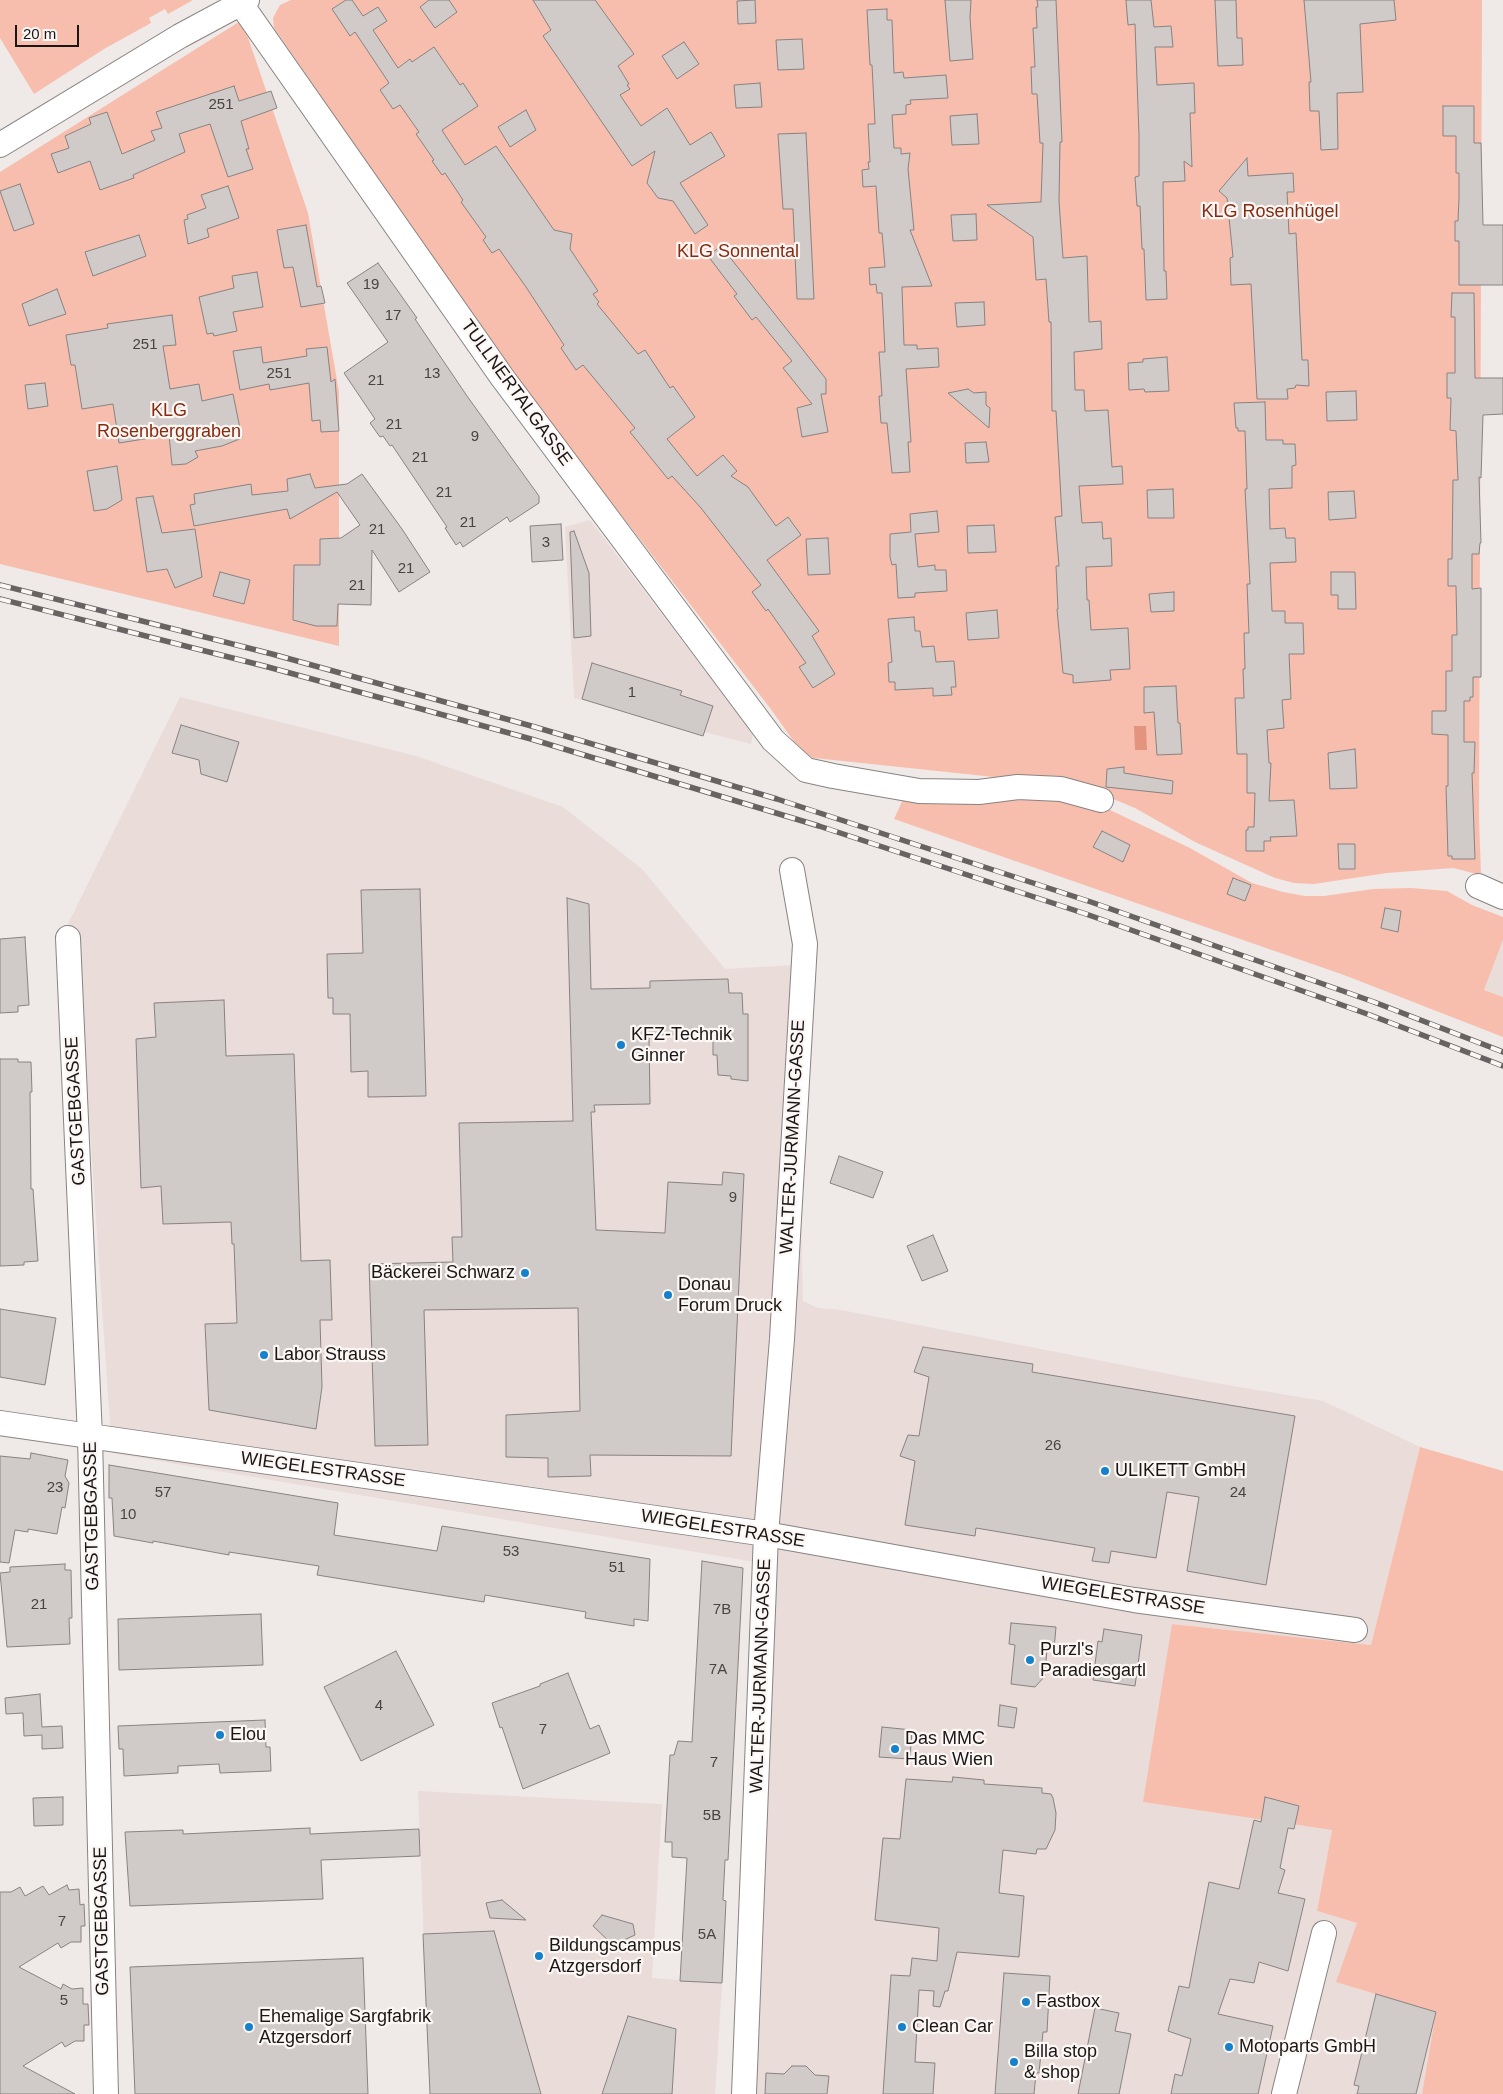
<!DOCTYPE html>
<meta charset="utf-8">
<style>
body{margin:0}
#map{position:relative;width:1503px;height:2094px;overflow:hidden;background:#efe9e8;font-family:Helvetica,sans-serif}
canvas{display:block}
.scale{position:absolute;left:15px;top:25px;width:64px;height:22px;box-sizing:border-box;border:2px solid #191716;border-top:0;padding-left:6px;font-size:15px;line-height:18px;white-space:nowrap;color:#191716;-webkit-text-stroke:4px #fcf7f5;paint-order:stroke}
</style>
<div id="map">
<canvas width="1503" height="2094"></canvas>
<div class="scale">20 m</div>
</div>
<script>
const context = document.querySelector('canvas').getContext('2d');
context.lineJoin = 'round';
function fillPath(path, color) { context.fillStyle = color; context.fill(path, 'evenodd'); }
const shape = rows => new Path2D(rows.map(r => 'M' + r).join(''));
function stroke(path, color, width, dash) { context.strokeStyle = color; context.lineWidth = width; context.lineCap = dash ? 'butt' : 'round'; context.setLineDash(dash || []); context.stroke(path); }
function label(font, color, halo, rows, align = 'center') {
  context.font = font + ' Helvetica,sans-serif'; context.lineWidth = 4.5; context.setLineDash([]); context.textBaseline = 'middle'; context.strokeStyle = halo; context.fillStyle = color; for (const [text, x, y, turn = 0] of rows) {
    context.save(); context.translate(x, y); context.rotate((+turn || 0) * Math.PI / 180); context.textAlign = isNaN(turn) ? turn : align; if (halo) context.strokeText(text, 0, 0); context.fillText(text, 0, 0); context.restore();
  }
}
fillPath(shape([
 [590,520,753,734,751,744,574,698,565,527],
 [180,697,416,756,563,807,642,869,725,969,795,965,803,1301,818,1308,841,1310,1215,1383,1323,1401,1420,1447,1371,1645,1172,1624,1144,1802,1332,1830,1317,1911,1357,1923,1436,2012,1422,2094,738,2094,761,1563,112,1453,76,926,67,926],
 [1503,940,1503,997,1484,990],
 [418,1791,662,1804,652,1978,722,1983,715,2094,430,2094]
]), '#eadcd9');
fillPath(shape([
 [0,0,193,0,168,14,165,9,149,18,151,23,104,49,34,94,0,38],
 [291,0,1482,0,1479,818,1481,875,1453,868,1387,873,1314,884,1294,883,1275,878,1195,842,1135,808,1101,794,1098,788,805,757,770,708,515,377,274,28,273,18,280,5],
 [242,20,308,213,339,392,339,646,0,564,0,172],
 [905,795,1089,800,1190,848,1252,883,1283,892,1305,896,1324,896,1373,889,1411,888,1447,891,1472,905,1503,917,1503,940,1484,990,1503,997,1503,1037,1344,975,894,819],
 [1420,1447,1503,1471,1503,2094,1422,2094,1436,2012,1336,1982,1357,1923,1317,1911,1332,1830,1143,1802,1172,1624,1371,1645]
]), '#f7beae');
fillPath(shape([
 [1134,726,1146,726,1147,750,1135,750]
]), '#e2947e');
const building = shape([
 [346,0,352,0,363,16,378,7,387,21,373,30,398,68,410,59,412,62,434,47,460,85,463,83,478,106,442,130,445,135,465,165,496,146,554,230,572,234,570,249,598,291,593,294,599,302,597,304,638,354,645,350,670,388,673,386,695,417,667,439,697,476,723,455,737,471,731,476,748,487,776,526,788,517,801,535,767,560,819,631,812,636,835,674,813,688,799,667,806,663,768,609,766,611,752,592,761,585,701,508,672,476,668,479,630,432,635,428,583,365,576,370,561,348,564,345,526,287,499,249,492,253,483,240,486,237,461,202,463,200,445,173,442,175,432,161,434,160,416,134,419,132,400,105,393,109,380,90,389,83,355,32,350,36,332,9,346,0],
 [429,0,449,0,457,12,435,28,420,7,429,0],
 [533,0,595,0,634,54,618,66,629,84,627,85,630,89,620,95,641,126,667,108,690,145,711,132,725,156,680,183,708,225,695,234,673,201,658,198,647,183,655,151,632,166,543,36,551,30,533,0],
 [755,0,756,23,738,24,737,1,755,0],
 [945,0,971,0,970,18,973,59,950,61,945,0],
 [1037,0,1056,0,1062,142,1060,142,1059,201,1063,258,1087,256,1089,322,1101,321,1102,349,1074,352,1075,390,1084,390,1085,411,1108,410,1112,467,1122,466,1123,484,1079,486,1082,523,1102,522,1103,539,1111,538,1112,566,1086,567,1087,600,1089,600,1091,630,1128,628,1130,669,1110,670,1111,680,1073,683,1073,675,1063,673,1057,609,1058,609,1056,566,1059,566,1055,517,1062,516,1056,411,1052,411,1051,322,1049,322,1046,279,1036,280,1033,237,987,205,1041,202,1043,143,1040,143,1037,94,1032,94,1031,67,1035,67,1033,28,1037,28,1036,7,1038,7,1037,0],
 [1126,0,1151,0,1154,27,1171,26,1173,47,1155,47,1157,85,1194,83,1195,113,1190,113,1192,167,1184,161,1185,181,1163,182,1164,271,1166,271,1167,299,1146,300,1144,249,1142,249,1140,206,1137,206,1135,177,1139,176,1139,135,1135,24,1128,25,1126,0],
 [1215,0,1236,0,1237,38,1242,38,1243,65,1218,66,1215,0],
 [1304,0,1394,0,1396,20,1360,24,1363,92,1337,93,1338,149,1321,150,1319,111,1310,111,1309,82,1311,82,1304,0],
 [887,9,887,20,892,20,894,73,903,72,904,78,946,75,948,98,910,100,911,104,906,105,906,114,892,115,894,148,901,148,901,154,910,153,908,169,914,230,910,230,932,286,902,287,904,345,917,345,917,349,938,348,939,367,906,369,911,442,908,442,910,472,892,473,887,423,881,423,879,396,882,396,879,352,885,352,882,293,877,293,876,284,870,285,869,268,885,267,882,233,879,233,876,186,863,187,862,170,869,169,868,162,870,162,868,124,875,124,872,65,870,65,867,10,887,9],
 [802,39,804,69,778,70,776,40,802,39],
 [684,42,699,64,677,79,662,56,684,42],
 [760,83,762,107,736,108,734,85,760,83],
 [234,86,239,101,271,91,277,108,241,121,249,149,246,149,253,169,228,177,210,124,179,134,185,152,133,175,134,178,100,190,90,161,58,173,51,154,69,148,65,136,91,124,89,118,107,112,122,154,155,140,151,131,162,128,156,112,234,86],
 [1443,106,1474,106,1474,143,1481,143,1483,225,1503,225,1503,285,1459,285,1459,241,1455,241,1455,221,1458,221,1459,198,1459,173,1456,173,1456,136,1443,136,1443,106],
 [526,110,536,130,510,147,498,127,526,110],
 [977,114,979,144,952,145,950,116,977,114],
 [806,133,814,299,797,299,793,209,783,209,778,134,806,133],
 [1247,158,1248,176,1293,173,1294,192,1287,192,1289,234,1296,233,1302,360,1308,360,1309,386,1296,385,1295,388,1287,389,1288,399,1257,399,1251,284,1231,285,1230,258,1233,257,1227,198,1219,191,1247,158],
 [20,184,34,224,14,231,0,191,20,184],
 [228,186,239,218,207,229,209,237,188,244,184,220,188,219,187,215,206,208,201,195,228,186],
 [976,214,977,240,953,241,951,215,976,214],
 [306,225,317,287,321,286,325,303,301,307,293,267,284,268,277,230,306,225],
 [139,235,146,256,93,276,85,252,139,235],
 [721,246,826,379,826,394,821,394,828,432,802,437,797,408,812,404,783,368,792,361,756,317,752,320,734,296,737,294,708,256,721,246],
 [378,263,417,318,415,319,467,396,539,496,539,503,510,522,507,517,463,547,460,542,456,545,445,528,447,527,392,445,390,446,383,436,380,437,370,423,375,419,344,373,388,342,347,283,378,263],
 [257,272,263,307,233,312,237,331,214,336,213,333,207,334,199,297,234,288,232,276,257,272],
 [57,289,66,314,29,326,22,304,57,289],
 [1452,293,1474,293,1475,378,1503,378,1503,414,1483,415,1481,478,1479,477,1481,543,1480,543,1479,554,1472,554,1472,589,1481,588,1481,677,1473,677,1473,697,1470,697,1470,701,1464,701,1464,742,1475,742,1474,773,1472,773,1475,859,1452,859,1452,856,1448,856,1446,786,1448,786,1448,735,1432,734,1432,711,1446,711,1446,671,1452,671,1452,635,1457,635,1456,586,1448,586,1448,559,1452,559,1453,480,1458,480,1456,431,1450,430,1451,398,1447,398,1447,373,1455,373,1455,317,1451,317,1452,293],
 [984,302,985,325,957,327,955,303,984,302],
 [172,315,176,345,163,346,170,389,199,384,202,401,233,394,242,438,222,446,195,451,198,457,186,464,172,465,169,435,119,443,113,404,82,409,75,365,71,365,66,335,108,328,107,324,172,315],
 [261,347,263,363,307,356,306,349,327,347,331,382,335,379,339,431,321,432,320,420,312,421,309,383,270,390,269,384,240,390,233,351,261,347],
 [1167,357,1169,391,1145,392,1144,389,1129,390,1128,363,1143,362,1143,359,1167,357],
 [45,383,48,406,28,409,25,385,45,383],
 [968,389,974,393,986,392,986,405,990,408,989,428,948,393,968,389],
 [1356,391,1357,420,1327,421,1326,392,1356,391],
 [1265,402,1266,440,1283,440,1283,444,1295,444,1296,465,1292,466,1292,488,1269,489,1270,529,1285,528,1286,538,1295,538,1296,562,1270,563,1272,611,1285,611,1285,623,1303,623,1304,654,1289,654,1291,699,1282,700,1284,728,1267,730,1269,763,1271,763,1269,801,1294,800,1297,836,1270,837,1271,841,1264,841,1264,851,1246,851,1246,830,1248,830,1248,827,1254,827,1255,793,1247,793,1247,754,1237,754,1235,698,1244,698,1243,669,1245,669,1244,633,1249,633,1247,584,1250,584,1245,489,1247,489,1245,431,1238,431,1238,428,1236,428,1234,403,1265,402],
 [986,442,989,462,966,463,965,443,986,442],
 [117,466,122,500,107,509,94,511,87,471,117,466],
 [310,474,315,488,347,484,362,474,402,529,430,572,399,592,372,550,371,605,338,604,337,626,316,626,293,620,294,565,320,565,320,539,341,538,360,525,337,492,290,519,287,509,194,526,190,505,195,504,194,494,251,484,252,495,288,491,287,479,310,474],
 [1173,489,1174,518,1148,518,1147,490,1173,489],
 [1354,491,1356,518,1329,520,1328,492,1354,491],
 [153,496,162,533,195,529,202,577,175,588,167,569,147,572,136,498,153,496],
 [937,511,939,532,915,534,918,567,935,565,935,570,946,570,947,591,915,593,915,597,898,598,896,564,892,565,890,557,890,534,911,532,910,514,937,511],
 [561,524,563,560,532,562,530,526,561,524],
 [994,525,996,552,968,553,967,526,994,525],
 [574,531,589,573,591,636,574,638,570,532,574,531],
 [828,538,830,574,808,575,806,539,828,538],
 [220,572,250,580,244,604,213,596,220,572],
 [1331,572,1355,572,1356,609,1338,609,1338,595,1331,595,1331,572],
 [1174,592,1174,611,1151,612,1149,594,1174,592],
 [997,610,999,638,968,640,966,613,997,610],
 [914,617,915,631,920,631,922,647,934,646,936,662,954,661,956,687,951,687,952,695,933,696,933,688,895,690,895,682,889,682,888,663,892,662,888,619,914,617],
 [592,663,682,691,680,695,713,706,703,736,582,699,592,663],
 [1176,686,1178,723,1180,723,1182,754,1157,755,1154,712,1144,713,1144,687,1176,686],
 [181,725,239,742,227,782,201,774,199,760,172,753,181,725],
 [1355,749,1357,788,1330,789,1328,753,1355,749],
 [1124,767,1124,773,1173,781,1172,794,1106,787,1107,769,1124,767],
 [1102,831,1130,845,1123,862,1093,847,1102,831],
 [1338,844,1355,844,1355,869,1339,869,1338,844],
 [1233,878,1251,885,1245,901,1227,894,1233,878],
 [420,889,426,1096,368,1097,368,1071,351,1072,350,1014,333,1014,333,998,328,998,327,954,363,953,361,890,420,889],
 [567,898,589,904,591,989,650,988,650,981,728,979,729,993,742,993,743,1014,748,1014,748,1081,731,1079,731,1076,718,1075,717,1055,713,1055,713,1033,649,1035,650,1104,594,1105,595,1112,591,1112,596,1230,665,1233,668,1182,722,1185,723,1172,744,1174,731,1456,590,1455,591,1476,548,1477,548,1458,506,1457,506,1415,580,1411,578,1308,424,1310,428,1445,375,1446,369,1264,453,1262,452,1237,462,1237,459,1123,573,1121,567,898],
 [1385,908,1401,911,1398,932,1381,928,1385,908],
 [25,937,29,1005,18,1006,18,1012,0,1013,0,939,25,937],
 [224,1000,226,1056,294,1054,301,1261,330,1260,332,1320,320,1320,322,1387,316,1429,209,1410,205,1324,237,1323,234,1244,232,1244,231,1222,163,1224,161,1186,141,1188,136,1039,156,1037,154,1003,224,1000],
 [0,1059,18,1059,18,1062,31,1062,32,1092,30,1092,31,1189,33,1189,38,1261,24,1262,24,1265,0,1266,0,1059],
 [839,1156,883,1172,873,1198,830,1183,839,1156],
 [933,1235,948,1271,922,1281,907,1246,933,1235],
 [0,1309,56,1318,45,1385,0,1377,0,1309],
 [923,1347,1033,1364,1032,1372,1295,1416,1266,1585,1187,1571,1199,1497,1167,1492,1156,1558,1111,1551,1109,1563,1092,1561,1095,1548,976,1528,975,1536,905,1525,915,1461,900,1456,908,1435,919,1436,929,1377,914,1372,923,1347],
 [31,1453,68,1460,65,1476,69,1483,65,1508,62,1507,57,1534,28,1529,28,1532,15,1530,9,1563,0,1562,0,1456,30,1459,31,1453],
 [109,1465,338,1503,334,1535,437,1551,442,1526,650,1559,648,1621,634,1619,634,1626,585,1618,586,1612,485,1595,484,1602,317,1575,319,1566,229,1552,229,1555,153,1541,153,1543,114,1536,112,1498,109,1498,109,1465],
 [702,1561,743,1568,728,1860,725,1860,723,1900,726,1901,722,1983,680,1981,687,1858,672,1857,672,1842,665,1842,670,1755,674,1755,678,1741,692,1742,702,1561],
 [65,1564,65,1570,71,1570,72,1618,69,1618,70,1644,7,1647,0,1573,10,1572,10,1567,65,1564],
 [261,1614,263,1665,119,1670,118,1619,261,1614],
 [1011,1623,1056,1627,1054,1649,1047,1648,1045,1676,1035,1687,1011,1684,1015,1645,1009,1644,1011,1623],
 [1104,1629,1142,1635,1135,1686,1093,1680,1098,1641,1102,1642,1104,1629],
 [396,1651,434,1725,361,1761,324,1687,396,1651],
 [568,1673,590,1729,599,1725,610,1753,523,1789,502,1727,500,1728,492,1703,540,1686,540,1684,568,1673],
 [40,1694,42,1727,62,1726,63,1748,42,1749,42,1735,24,1736,23,1713,6,1714,5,1698,40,1694],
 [1000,1705,1017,1708,1014,1728,998,1726,1000,1705],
 [265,1720,266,1747,270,1747,271,1771,220,1773,219,1764,178,1766,178,1773,124,1776,123,1749,119,1749,118,1726,265,1720],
 [882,1727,912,1730,910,1759,879,1757,882,1727],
 [953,1777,984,1780,984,1784,1042,1788,1042,1793,1051,1794,1053,1798,1056,1813,1055,1830,1046,1849,1037,1849,1036,1854,1003,1850,999,1893,1024,1896,1019,1957,957,1952,948,1991,945,1991,940,2007,933,2006,934,1991,919,1990,915,2062,935,2063,933,2094,883,2094,891,1975,910,1976,912,1958,937,1961,939,1928,875,1920,883,1838,900,1839,906,1779,952,1782,953,1777],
 [63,1797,63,1825,34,1826,33,1798,63,1797],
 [1265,1797,1299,1806,1294,1829,1288,1828,1280,1868,1285,1870,1278,1893,1305,1899,1288,1971,1259,1962,1254,1983,1230,1979,1218,2014,1273,2026,1258,2094,1171,2094,1175,2074,1182,2076,1191,2039,1168,2031,1179,1986,1189,1988,1209,1882,1239,1889,1254,1820,1261,1822,1265,1797],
 [310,1828,310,1834,419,1829,420,1856,321,1860,323,1899,130,1906,125,1832,183,1830,183,1834,310,1828],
 [67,1885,69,1890,79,1889,80,1905,84,1904,85,1926,81,1926,81,1942,71,1942,61,1948,58,1943,19,1967,61,1989,63,1984,72,1989,83,1988,83,2004,88,2004,89,2025,84,2025,84,2041,75,2041,65,2047,62,2042,23,2066,75,2094,0,2094,0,1892,11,1892,20,1887,25,1896,43,1886,49,1895,67,1885],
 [502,1900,526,1920,490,1918,486,1903,502,1900],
 [602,1915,633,1924,635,1935,613,1945,593,1926,602,1915],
 [494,1931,541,2094,430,2094,423,1934,494,1931],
 [363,1958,368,2094,135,2094,130,1967,363,1958],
 [1004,1973,1050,1976,1047,2032,1043,2032,1039,2073,1036,2073,1034,2094,995,2094,1004,1973],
 [1376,1994,1436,2012,1416,2094,1357,2094,1359,2086,1354,2085,1376,1994],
 [1095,2008,1119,2013,1115,2031,1131,2034,1119,2094,1078,2094,1095,2008],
 [628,2016,676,2029,672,2094,602,2094,628,2016],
 [792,2066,806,2066,815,2075,829,2076,827,2094,765,2094,766,2073,784,2074,792,2066]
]);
fillPath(building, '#d0cbc9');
stroke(building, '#888382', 1);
const minor = shape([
 [241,4,502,377,773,740,806,770,833,776,919,791,979,792,1018,787,1061,789,1101,800],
 [0,145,180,36,247,0],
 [1478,886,1503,897],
 [68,938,90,1437,106,2094],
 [0,1423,766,1534,1134,1600,1355,1630],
 [744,2094,766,1534,782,1339,805,944,792,870],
 [1284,2094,1324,1933]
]);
stroke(minor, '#888382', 26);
stroke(minor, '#fff', 24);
const rail = shape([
 [0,585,272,654,535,727,777,799,1091,902,1374,1002,1503,1052],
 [0,599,268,667,531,739,819,826,1086,914,1370,1015,1503,1066]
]);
stroke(rail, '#676362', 5.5);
stroke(rail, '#fcf7f5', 4, [11]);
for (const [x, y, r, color] of [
 [621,1045,5,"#1581cb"],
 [525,1273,5,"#1581cb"],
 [668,1295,5,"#1581cb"],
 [264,1355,5,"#1581cb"],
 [1105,1471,5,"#1581cb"],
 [1030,1660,5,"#1581cb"],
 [220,1735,5,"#1581cb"],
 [895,1749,5,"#1581cb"],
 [539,1956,5,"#1581cb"],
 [1026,2002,5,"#1581cb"],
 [249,2027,5,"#1581cb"],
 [902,2027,5,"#1581cb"],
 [1229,2047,5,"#1581cb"],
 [1014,2062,5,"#1581cb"]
]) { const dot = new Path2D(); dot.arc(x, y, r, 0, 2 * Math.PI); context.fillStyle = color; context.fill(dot); stroke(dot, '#fcf7f5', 2); }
label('15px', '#474443', null, [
 ["251",221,105],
 ["19",371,285],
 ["17",393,316],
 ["251",145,345],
 ["251",279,374],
 ["13",432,374],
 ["21",376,381],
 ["21",394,425],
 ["9",475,437],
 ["21",420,458],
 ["21",444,493],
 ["21",468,523],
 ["21",377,530],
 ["3",546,543],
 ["21",406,569],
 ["21",357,586],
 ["1",632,693],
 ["9",733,1198],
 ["26",1053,1446],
 ["23",55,1488],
 ["57",163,1493],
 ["24",1238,1493],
 ["10",128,1515],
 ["53",511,1552],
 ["51",617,1568],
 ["21",39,1605],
 ["7B",722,1610],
 ["7A",718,1670],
 ["4",379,1706],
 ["7",543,1730],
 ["7",714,1763],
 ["5B",712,1816],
 ["7",62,1922],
 ["5A",707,1935],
 ["5",64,2001]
]);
label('18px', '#872b10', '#fcf7f5', [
 ["KLG Rosenhügel",1270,212],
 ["KLG Sonnental",738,252],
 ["KLG",169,411],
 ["Rosenberggraben",169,432]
]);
label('18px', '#191716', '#fcf7f5', [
 ["TULLNERTALGASSE",516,393,54],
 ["GASTGEBGASSE",76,1111,-93],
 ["WALTER-JURMANN-GASSE",793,1137,-87],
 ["WIEGELESTRASSE",323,1470,8],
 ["GASTGEBGASSE",92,1516,-91],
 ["WIEGELESTRASSE",723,1529,9],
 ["WIEGELESTRASSE",1123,1596,9],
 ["WALTER-JURMANN-GASSE",761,1676,-88],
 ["GASTGEBGASSE",102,1921,-91]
]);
label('18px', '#191716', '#fcf7f5', [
 ["KFZ-Technik",631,1035],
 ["Ginner",631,1056],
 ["Bäckerei Schwarz",515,1273,"right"],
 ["Donau",678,1285],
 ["Forum Druck",678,1306],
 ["Labor Strauss",274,1355],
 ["ULIKETT GmbH",1115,1471],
 ["Purzl's",1040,1650],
 ["Paradiesgartl",1040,1671],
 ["Elou",230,1735],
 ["Das MMC",905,1739],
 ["Haus Wien",905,1760],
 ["Bildungscampus",549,1946],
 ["Atzgersdorf",549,1967],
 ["Fastbox",1036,2002],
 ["Ehemalige Sargfabrik",259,2017],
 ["Atzgersdorf",259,2038],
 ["Clean Car",912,2027],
 ["Motoparts GmbH",1239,2047],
 ["Billa stop",1024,2052],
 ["& shop",1024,2073]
], 'left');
</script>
